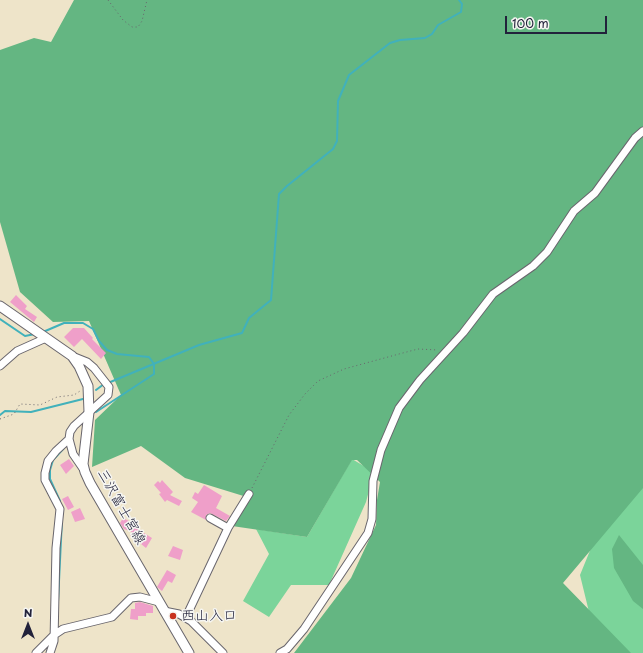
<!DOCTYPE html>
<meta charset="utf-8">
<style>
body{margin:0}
#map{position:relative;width:643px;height:653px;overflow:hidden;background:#eee4c9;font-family:"Playpen Sans",sans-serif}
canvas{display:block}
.north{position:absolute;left:8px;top:605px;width:40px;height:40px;-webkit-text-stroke:3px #f6f6f2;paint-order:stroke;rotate:0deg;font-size:11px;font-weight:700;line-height:16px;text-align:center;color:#22223b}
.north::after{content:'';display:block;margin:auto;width:14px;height:18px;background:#22223b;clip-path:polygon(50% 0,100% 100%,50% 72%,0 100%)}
.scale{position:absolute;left:505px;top:16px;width:102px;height:18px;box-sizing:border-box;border:2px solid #22223b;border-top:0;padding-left:5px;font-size:12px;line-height:14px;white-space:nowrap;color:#22223b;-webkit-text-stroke:3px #f6f6f2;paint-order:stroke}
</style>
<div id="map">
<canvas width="643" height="653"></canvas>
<div class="north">N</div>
<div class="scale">100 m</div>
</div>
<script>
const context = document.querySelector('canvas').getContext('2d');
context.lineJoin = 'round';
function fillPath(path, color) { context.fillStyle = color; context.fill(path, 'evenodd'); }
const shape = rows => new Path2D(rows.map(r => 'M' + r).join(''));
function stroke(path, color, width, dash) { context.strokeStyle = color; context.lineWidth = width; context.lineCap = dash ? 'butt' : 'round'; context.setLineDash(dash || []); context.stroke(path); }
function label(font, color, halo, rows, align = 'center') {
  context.font = font + ' "Playpen Sans","Klee One",sans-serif'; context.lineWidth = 3; context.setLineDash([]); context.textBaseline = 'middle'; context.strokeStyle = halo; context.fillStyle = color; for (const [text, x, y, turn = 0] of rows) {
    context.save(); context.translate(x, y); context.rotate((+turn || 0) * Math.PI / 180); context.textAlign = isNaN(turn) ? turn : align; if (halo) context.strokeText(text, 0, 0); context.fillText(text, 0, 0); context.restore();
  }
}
fillPath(shape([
 [352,459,374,472,366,502,329,585,291,585,269,617,243,601,269,554,256,529,307,537],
 [643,466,643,653,599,653,580,575,616,487]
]), '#7bd49a');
fillPath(shape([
 [74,0,643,0,643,488,563,583,631,653,294,653,351,578,376,525,377,500,380,482,357,460,352,460,307,537,232,526,250,498,185,478,141,446,92,467,95,420,121,395,89,321,53,322,20,292,0,222,0,50,34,38,51,42],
 [619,535,643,565,643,609,633,601,614,568,612,549]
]), '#64b682');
stroke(shape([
 [0,319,25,336,35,334],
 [43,332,64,323,83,323,93,329,99,341,107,350,117,354,149,357,154,364,154,374,96,412],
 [108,383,199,345,242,333,249,318,271,300,279,194,287,186,333,149,337,141,338,101,349,75,390,43,400,40,425,38,432,34,438,25,461,12,462,4,459,0],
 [96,390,104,384],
 [0,415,5,411,31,412,83,399],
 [60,501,50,479,50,470,53,460,64,448],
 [58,602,62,519]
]), '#41b1bb', 2);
fillPath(shape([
 [16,295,27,306,25,309,37,317,34,322,10,302],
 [73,328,84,328,93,338,92,339,106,353,101,359,82,339,74,347,64,337],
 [69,459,74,466,66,474,60,465],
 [162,480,173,492,170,495,182,501,179,506,167,500,165,502,159,494,161,493,154,485,158,481,160,483],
 [204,485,222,496,216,508,230,516,226,521,210,513,206,515,206,520,191,512,198,502,192,498,195,492,198,494],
 [68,496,74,507,68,510,62,499],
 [80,508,85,519,75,522,71,512],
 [123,518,129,521,128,523,152,538,146,548,130,535,132,532,124,529,120,523],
 [173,546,183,550,180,560,168,556],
 [167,570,176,575,172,583,168,581,162,591,157,587],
 [140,602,153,606,153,613,146,613,146,616,138,616,138,620,130,619,131,609,135,609,135,603]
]), '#ef9fc9');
const minor = shape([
 [72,356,87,362,94,368,109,387,108,395,74,426,70,432,69,439,73,454,84,470],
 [0,366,17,351,46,338],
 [210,518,228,528],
 [164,611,179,614,191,621,223,653],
 [186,617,228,528,249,494],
 [36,653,54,635,63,629,112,617,131,598,140,597,159,602],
 [50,653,54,641,56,548,60,509,45,480,45,473,48,461,56,451,69,439],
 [280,653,287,649,304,629,368,533,372,519,373,481,381,450,399,408,420,380,463,333,493,294,533,266,547,252,574,211,595,193,635,138,643,131]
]);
const secondary = shape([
 [0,306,72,356,79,366,88,386,89,412,83,464,85,472,90,483,189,653]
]);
stroke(minor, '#69666d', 9);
stroke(secondary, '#69666d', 11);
stroke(shape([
 [108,0,123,20,132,27,138,27,142,21,147,0],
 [0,419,14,414,20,404,40,405,57,397,74,395,80,391],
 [252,488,289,415,305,394,318,381,344,369,399,354,418,349,438,350]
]), '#69666d', 1, [1, 3]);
stroke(minor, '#fff', 7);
stroke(secondary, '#fff', 9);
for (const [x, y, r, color] of [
 [173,616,4,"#c8321e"]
]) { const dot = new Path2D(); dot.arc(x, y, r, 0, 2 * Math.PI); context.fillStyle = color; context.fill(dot); stroke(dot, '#f6f6f2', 1.5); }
label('14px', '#22223b', '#f6f6f2', [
 ["三沢富士宮線",121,507,61]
]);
label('14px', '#22223b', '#f6f6f2', [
 ["西山入口",181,616]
], 'left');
</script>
